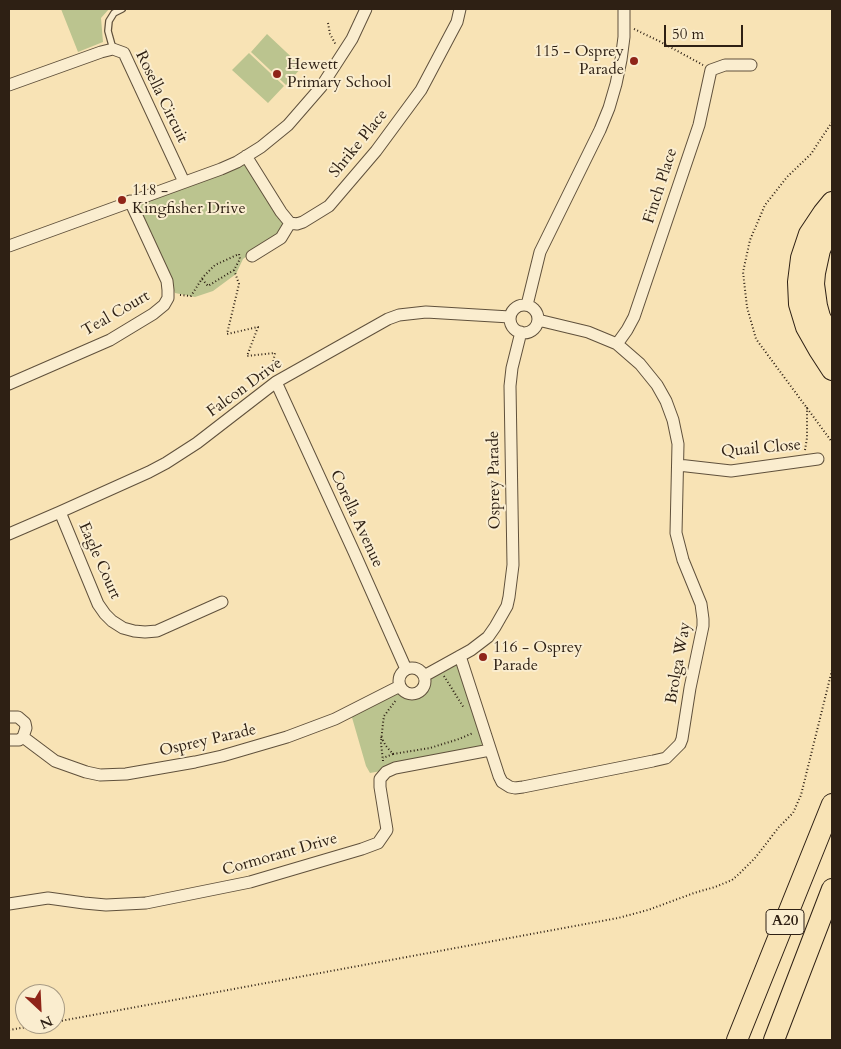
<!DOCTYPE html>
<style>
body{margin:0}
#map{position:relative;width:841px;height:1049px;overflow:hidden;background:#f8e3b5;font-family:Cardo,serif}
canvas{display:block}
.frame{position:absolute;inset:0;border:10px solid #2e2014;pointer-events:none}
.north{position:absolute;left:15px;top:984px;width:50px;height:50px;box-sizing:border-box;background:#faedcf;border:1px solid #a89b84;border-radius:50%;rotate:155deg;font-size:14px;font-weight:700;line-height:20px;text-align:center;color:#2e2014}
.north::after{content:'';display:block;margin:auto;width:18px;height:22px;background:#8f2418;clip-path:polygon(50% 0,100% 100%,50% 72%,0 100%)}
.scale{position:absolute;left:664px;top:25px;width:79px;height:22px;box-sizing:border-box;border:2px solid #2e2014;border-top:0;padding-left:6px;font-size:15px;line-height:18px;white-space:nowrap;color:#2e2014;-webkit-text-stroke:4px #faedcf;paint-order:stroke}
</style>
<div id="map">
<canvas width="841" height="1049"></canvas>
<div class="frame"></div>
<div class="north">N</div>
<div class="scale">50 m</div>
</div>
<script>
const context = document.querySelector('canvas').getContext('2d');
context.lineJoin = 'round';
function fillPath(path, color) { context.fillStyle = color; context.fill(path, 'evenodd'); }
const shape = rows => new Path2D(rows.map(r => 'M' + r).join(''));
function stroke(path, color, width, dash) { context.strokeStyle = color; context.lineWidth = width; context.lineCap = dash ? 'butt' : 'round'; context.setLineDash(dash || []); context.stroke(path); }
function label(font, color, halo, rows, align = 'center') {
  context.font = font + ' Cardo,serif'; context.lineWidth = 4; context.setLineDash([]); context.textBaseline = 'middle'; context.strokeStyle = halo; context.fillStyle = color; for (const [text, x, y, turn = 0] of rows) {
    context.save(); context.translate(x, y); context.rotate((+turn || 0) * Math.PI / 180); context.textAlign = isNaN(turn) ? turn : align; if (halo) context.strokeText(text, 0, 0); context.fillText(text, 0, 0); context.restore();
  }
}
fillPath(shape([
 [61,9,109,9,101,18,103,42,78,52],
 [267,34,302,67,286,85,251,52],
 [249,53,284,86,268,103,232,70],
 [244,164,286,224,282,231,243,259,236,274,213,291,195,297,175,293,137,203],
 [450,665,457,665,484,744,479,748,390,764,381,771,370,773,366,766,351,714,398,693,410,698,419,697,425,691,428,679]
]), '#bbc48f');
const lane = shape([
 [113,49,108,31,109,21,114,13,122,9]
]);
const street = shape([
 [9,85,101,52,113,49,124,53,184,182],
 [246,156,281,212,290,223,297,224,303,222,329,206,376,151,421,90,457,22,460,9],
 [9,246,221,169,237,162,261,147,288,125,321,87,352,39,366,9],
 [252,256,281,238,290,223],
 [527,305,540,252,600,130,609,108,616,84,621,60,624,37,624,9],
 '510 319a14 14 0 1 1 28 0a14 14 0 1 1-28 0Z',
 [617,344,627,330,634,317,699,125,711,70,725,65,751,65],
 [276,382,354,552,406,669],
 [9,384,110,340,153,314,164,305,168,298,168,290,167,281,130,201],
 [678,465,731,471,818,459],
 [60,512,98,604,105,614,112,621,123,628,134,631,145,632,157,631,222,602],
 [9,534,60,512,149,472,166,463,197,443,276,382,388,319,399,315,426,312,510,317],
 [460,656,499,776,502,782,510,787,515,788,523,787,653,761,666,758,680,744,682,739,690,688,703,626,703,619,701,604,683,560,676,533,678,444,673,420,666,401,657,385,640,364,617,344,588,332,538,320],
 '399 681a13 13 0 1 1 26 0a13 13 0 1 1-26 0Z',
 [424,676,471,650,488,637,495,627,507,606,509,597,513,565,510,386,512,368,521,332],
 [9,717,18,717,25,723,26,728,23,737,19,740,9,740],
 [23,737,55,761,86,772,100,775,126,774,195,762,222,756,287,737,335,719,400,686],
 [9,904,48,898,84,903,106,905,146,903,250,882,362,849,378,843,387,830,380,787,380,779,386,772,395,768,490,750]
]);
const highway = shape([
 [832,202,823,213,809,234,801,258,798,282,799,304,806,327,819,350,832,370],
 [832,228,824,241,820,250,815,273,814,284,817,306,820,317,832,340],
 [737,1040,832,804],
 [774,1040,832,889]
]);
stroke(lane, '#60513c', 8);
stroke(street, '#60513c', 13);
stroke(highway, '#2e2014', 22);
stroke(shape([
 [328,23,330,34,336,45],
 [634,29,659,41,703,65],
 [832,122,811,154,787,177,765,205,750,240,743,272,747,307,756,339,832,442],
 [234,270,239,284,227,334,258,327,247,356,275,353,271,372],
 [180,295,191,296,203,277,215,265,239,254,240,259,234,270,208,286,202,279],
 [805,450,807,438,807,407],
 [444,676,464,708],
 [381,737,386,746,393,754,383,758],
 [393,754,430,748,459,739,473,733],
 [383,761,381,743,383,723,384,716,396,700],
 [55,1022,618,918,648,910,694,893,715,887,732,880,739,874,755,858,779,827,793,813,801,795,832,670],
 [9,1030,45,1024]
]), '#2e2014', 2, [1, 2.5]);
stroke(lane, '#faedcf', 5.5);
stroke(street, '#faedcf', 11);
stroke(highway, '#f8e3b5', 20);
for (const [x, y, r, color] of [
 [634,61,5,"#8f2418"],
 [277,74,5,"#8f2418"],
 [122,200,5,"#8f2418"],
 [483,657,5,"#8f2418"]
]) { const dot = new Path2D(); dot.arc(x, y, r, 0, 2 * Math.PI); context.fillStyle = color; context.fill(dot); stroke(dot, '#faedcf', 2); }
for (const [x, y, w] of [
 [785,922,38]
]) { const box = new Path2D(); box.roundRect(x - w / 2, y - 12.5, w, 25, 4); context.fillStyle = '#faedcf'; context.fill(box); stroke(box, '#2e2014', 1); }
label('bold 15px', '#2e2014', null, [
 ["A20",785,922]
]);
label('16px', '#2e2014', '#faedcf', [
 ["115 - Osprey",624,52,"right"],
 ["Parade",624,70,"right"],
 ["Hewett",287,65],
 ["Primary School",287,83],
 ["118 -",132,191],
 ["Kingfisher Drive",132,209],
 ["116 - Osprey",493,648],
 ["Parade",493,666]
], 'left');
label('16px', '#2e2014', '#faedcf', [
 ["Rosella Circuit",161,97,64],
 ["Shrike Place",359,144,-51],
 ["Finch Place",661,186,-72],
 ["Teal Court",116,314,-30],
 ["Falcon Drive",245,388,-36],
 ["Quail Close",761,449,-5],
 ["Osprey Parade",495,480,-91],
 ["Corella Avenue",356,519,65],
 ["Eagle Court",99,561,66],
 ["Brolga Way",679,663,-80],
 ["Osprey Parade",208,741,-13],
 ["Cormorant Drive",280,855,-16]
]);
</script>
